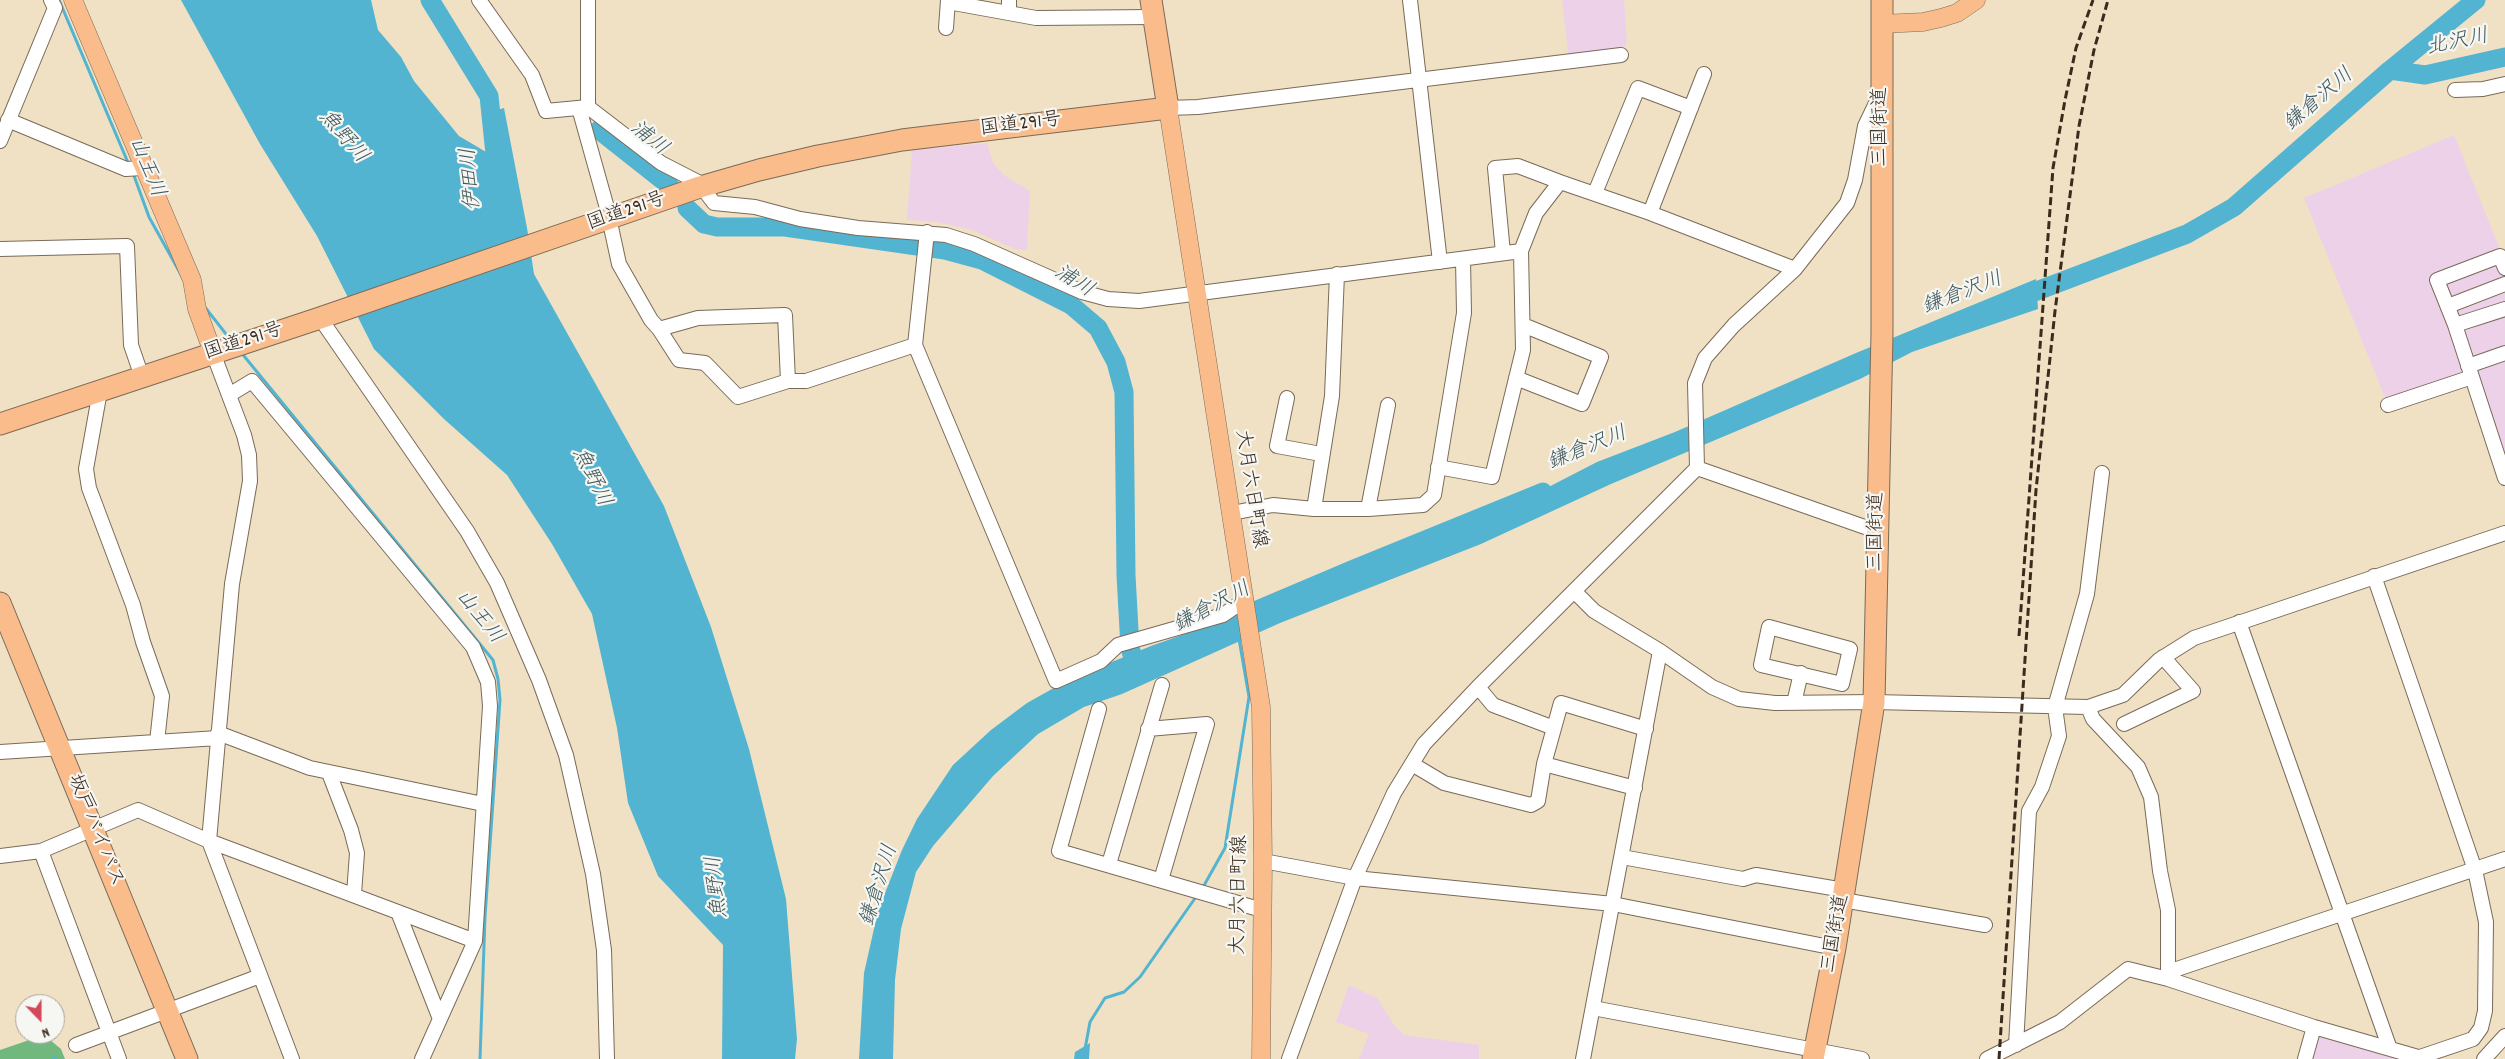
<!DOCTYPE html>
<meta charset="utf-8">
<style>
body{margin:0}
#map{position:relative;width:2505px;height:1059px;overflow:hidden;background:#f0e1c4;font-family:Dekko,sans-serif}
canvas{display:block}
.north{position:absolute;left:15px;top:994px;width:50px;height:50px;box-sizing:border-box;background:#f6f6f2;border:1px solid #aba49d;border-radius:50%;rotate:158deg;font-size:14px;font-weight:700;line-height:20px;text-align:center;color:#3b2a1e}
.north::after{content:'';display:block;margin:auto;width:18px;height:22px;background:#d1495b;clip-path:polygon(50% 0,100% 100%,50% 72%,0 100%)}
</style>
<div id="map">
<canvas width="2505" height="1059"></canvas>
<div class="north">N</div>
</div>
<script>
const context = document.querySelector('canvas').getContext('2d');
context.lineJoin = 'round';
function fillPath(path, color) { context.fillStyle = color; context.fill(path, 'evenodd'); }
const shape = rows => new Path2D(rows.map(r => 'M' + r).join(''));
function stroke(path, color, width, dash) { context.strokeStyle = color; context.lineWidth = width; context.lineCap = dash ? 'butt' : 'round'; context.setLineDash(dash || []); context.stroke(path); }
function label(font, color, halo, rows, align = 'center') {
  context.font = font + ' Dekko,"Klee One",sans-serif'; context.lineWidth = 4.5; context.setLineDash([]); context.textBaseline = 'middle'; context.strokeStyle = halo; context.fillStyle = color; for (const [text, x, y, turn = 0] of rows) {
    context.save(); context.translate(x, y); context.rotate((+turn || 0) * Math.PI / 180); context.textAlign = isNaN(turn) ? turn : align; if (halo) context.strokeText(text, 0, 0); context.fillText(text, 0, 0); context.restore();
  }
}
fillPath(shape([
 [1562,0,1624,0,1627,41,1621,55,1569,61],
 [2454,135,2505,262,2505,485,2466,383,2388,405,2304,198],
 [987,143,993,163,1005,176,1030,191,1027,248,1025,250,1015,249,969,229,936,222,907,220,912,150],
 [1349,985,1377,998,1394,1025,1404,1035,1479,1045,1479,1059,1359,1059,1369,1034,1336,1022],
 [2314,1027,2425,1059,2305,1059]
]), '#edd1e9');
fillPath(shape([
 [44,1035,61,1049,65,1059,0,1059,0,1050]
]), '#71b87e');
fillPath(shape([
 [181,0,371,0,378,30,401,57,414,81,459,136,503,162,497,110,504,108,527,228,534,274,664,506,711,627,749,749,786,899,797,1039,795,1059,722,1059,723,945,658,876,628,803,617,728,592,614,552,544,507,475,444,419,374,349,317,236,260,144],
 [2036,279,2038,309,1912,352,1860,379,1611,484,1481,544,1280,623,1122,694,1084,707,1038,734,993,776,933,846,916,872,901,929,895,980,893,1059,859,1059,864,973,878,911,902,850,917,819,953,765,991,730,1027,703,1070,679,1151,646,1213,624,1273,609,1473,526,1597,462,1675,432,1856,353],
 [1090,1043,1089,1059,1074,1059,1075,1052]
]), '#52b4d1');
stroke(shape([
 [59,0,129,165],
 [133,173,149,217,184,280],
 [204,306,226,334],
 [244,356,493,660,498,679,500,700,485,917,480,1059],
 [1202,889,1225,848,1249,697,1239,639],
 [1085,1049,1090,1022,1105,998,1124,992,1140,977,1198,894],
 [53,1059,56,1059]
]), '#52b4d1', 3);
stroke(shape([
 [430,0,489,96,498,183],
 [2390,70,2425,75,2505,57],
 [599,130,670,186],
 [687,208,704,224,717,227,785,227,945,250,982,260,1071,305,1098,328,1116,362,1124,392,1126,575,1130,648,1137,670],
 [2013,300,2187,234,2234,207,2390,70,2476,0],
 [1215,632,1236,619,1354,569,1543,492]
]), '#52b4d1', 19);
const minor = shape([
 [479,0,532,75,546,111,588,107,661,163,698,182,714,203,755,207,800,219,858,228,946,235,974,244,1082,292,1108,299,1139,301,1521,251],
 [588,0,588,107],
 [1009,0,1009,13],
 [1410,0,1440,262],
 [948,2,1036,18,1153,17],
 [946,28,948,0],
 [2455,90,2483,89,2505,84],
 [579,108,607,208],
 [1168,108,1198,107,1621,55],
 [8,120,126,169,142,168],
 [0,141,55,8,51,0],
 [1595,193,1638,88,1691,108],
 [1650,213,1704,74],
 [611,227,619,264,651,320,659,329,698,318,785,315,788,381,806,381,915,345],
 [927,232,915,345,1056,681,1101,661,1118,645,1223,615,1245,600],
 [0,249,127,246,131,345,142,377],
 [1503,253,1495,168,1518,166,1560,182],
 [2505,268,2500,256,2437,280,2455,325,2505,478],
 [2448,306,2505,284],
 [320,318,467,531,497,583,539,680,566,755,593,874,604,950,607,1059],
 [2455,325,2505,309],
 [659,329,679,360,705,363,738,397,788,381],
 [213,353,244,435,249,455,250,481,232,584,209,841,292,1059],
 [2468,366,2505,353],
 [1516,378,1582,404,1601,357,1523,325],
 [100,391,86,469,89,488,133,605,143,642,162,696,157,742],
 [229,395,252,381,473,647,488,682,490,706,475,941,422,1059],
 [1287,398,1277,446,1321,454],
 [2388,405,2472,377],
 [1438,467,1492,477,1523,350,1521,251,1536,213,1560,182,1650,213,1795,269],
 [1697,468,1879,532],
 [1314,509,1332,396,1337,274],
 [1368,509,1388,405],
 [1232,513,1273,505,1314,509,1368,509,1423,505,1434,495,1464,313,1463,259],
 [2374,576,2475,870,2486,922,2485,1011,2481,1028,2473,1039,2420,1057],
 [1575,592,1594,611,1660,651,1712,687,1739,699,1775,703,1874,702,2088,707,2123,695,2159,660,2194,638,2505,533],
 [2239,622,2390,1049],
 [1769,627,1850,649,1842,684,1761,665,1769,627],
 [1478,687,1493,705,1554,728],
 [1794,703,1801,673],
 [2088,707,2093,719,2138,767,2151,797,2160,871,2168,910,2168,979],
 [1099,709,1059,851,1262,910],
 [2124,724,2193,691,2163,657],
 [1148,729,1207,724,1161,880],
 [218,733,310,768,483,804],
 [0,752,218,738],
 [1412,764,1444,783,1531,805,1538,801,1544,764,1561,703,1646,729],
 [1544,764,1635,788],
 [329,773,351,830,357,853,354,894],
 [41,851,119,1059],
 [0,856,41,851,138,810,209,841,475,941],
 [1622,857,1743,879,1756,875,1844,890],
 [1263,861,1355,878,1613,904,1835,948],
 [1109,864,1162,685],
 [1843,900,1985,925],
 [398,912,440,1019],
 [2168,972,2505,859],
 [1593,1008,1862,1059],
 [76,1045,260,976],
 [2016,1045,2029,811,2042,787,2059,736,2055,707,2087,594,2102,473],
 [1289,1059,1355,878,1394,793,1424,744,1478,687,1697,468,1695,383,1705,358,1734,325,1795,269,1847,203,1855,180,1865,126,1879,97],
 [1583,1059,1660,651],
 [1987,1059,2060,1022,2128,969,2168,979,2314,1027,2425,1059],
 [2305,1059,2314,1027],
 [2484,1059,2505,1036]
]);
const major = shape([
 [73,0,192,280,197,309,213,353],
 [1881,24,1923,22,1941,18,1957,13,1976,0],
 [1168,108,1261,707,1263,861,1261,1059]
]);
const highway = shape([
 [0,424,320,318,700,187,759,170,818,156,902,140,1168,108,1151,0],
 [0,603,187,1059],
 [1813,1059,1835,948,1874,702,1882,333,1882,0]
]);
stroke(minor, '#7a6a58', 16);
stroke(major, '#7a6a58', 19);
stroke(highway, '#7a6a58', 23);
stroke(minor, '#fff', 14);
stroke(major, '#fabc8b', 18);
stroke(highway, '#fabc8b', 21);
stroke(shape([
 [2019,636,2053,168,2065,100,2076,48,2093,0],
 [1999,1059,2036,490,2055,311,2079,126,2094,50,2108,0]
]), '#3b2a1e', 3, [8, 4]);
label('20px', '#3b2a1e', '#f6f6f2', [
 ["国道291号",1021,126,-7],
 ["三国街道",1882,127,-90],
 ["国道291号",627,213,-19],
 ["国道291号",244,343,-18],
 ["大月六日町線",1249,489,81],
 ["三国街道",1878,532,-89],
 ["坂戸バイパス",94,831,68],
 ["大月六日町線",1241,895,-89],
 ["三国街道",1837,934,-80]
]);
label('italic 21px', '#435a5d', '#f6f6f2', [
 ["北沢川",2458,44,-12],
 ["鎌倉沢川",2320,101,-41],
 ["魚野川",342,138,49],
 ["浦川",648,140,39],
 ["山王川",145,168,68],
 ["伊田川",473,179,-95],
 ["浦川",1073,283,32],
 ["鎌倉沢川",1963,295,-21],
 ["鎌倉沢川",1588,450,-22],
 ["魚野川",590,478,64],
 ["鎌倉沢川",1213,609,-28],
 ["山王川",478,618,51],
 ["鎌倉沢川",881,886,-73],
 ["魚野川",719,887,-96]
]);
</script>
